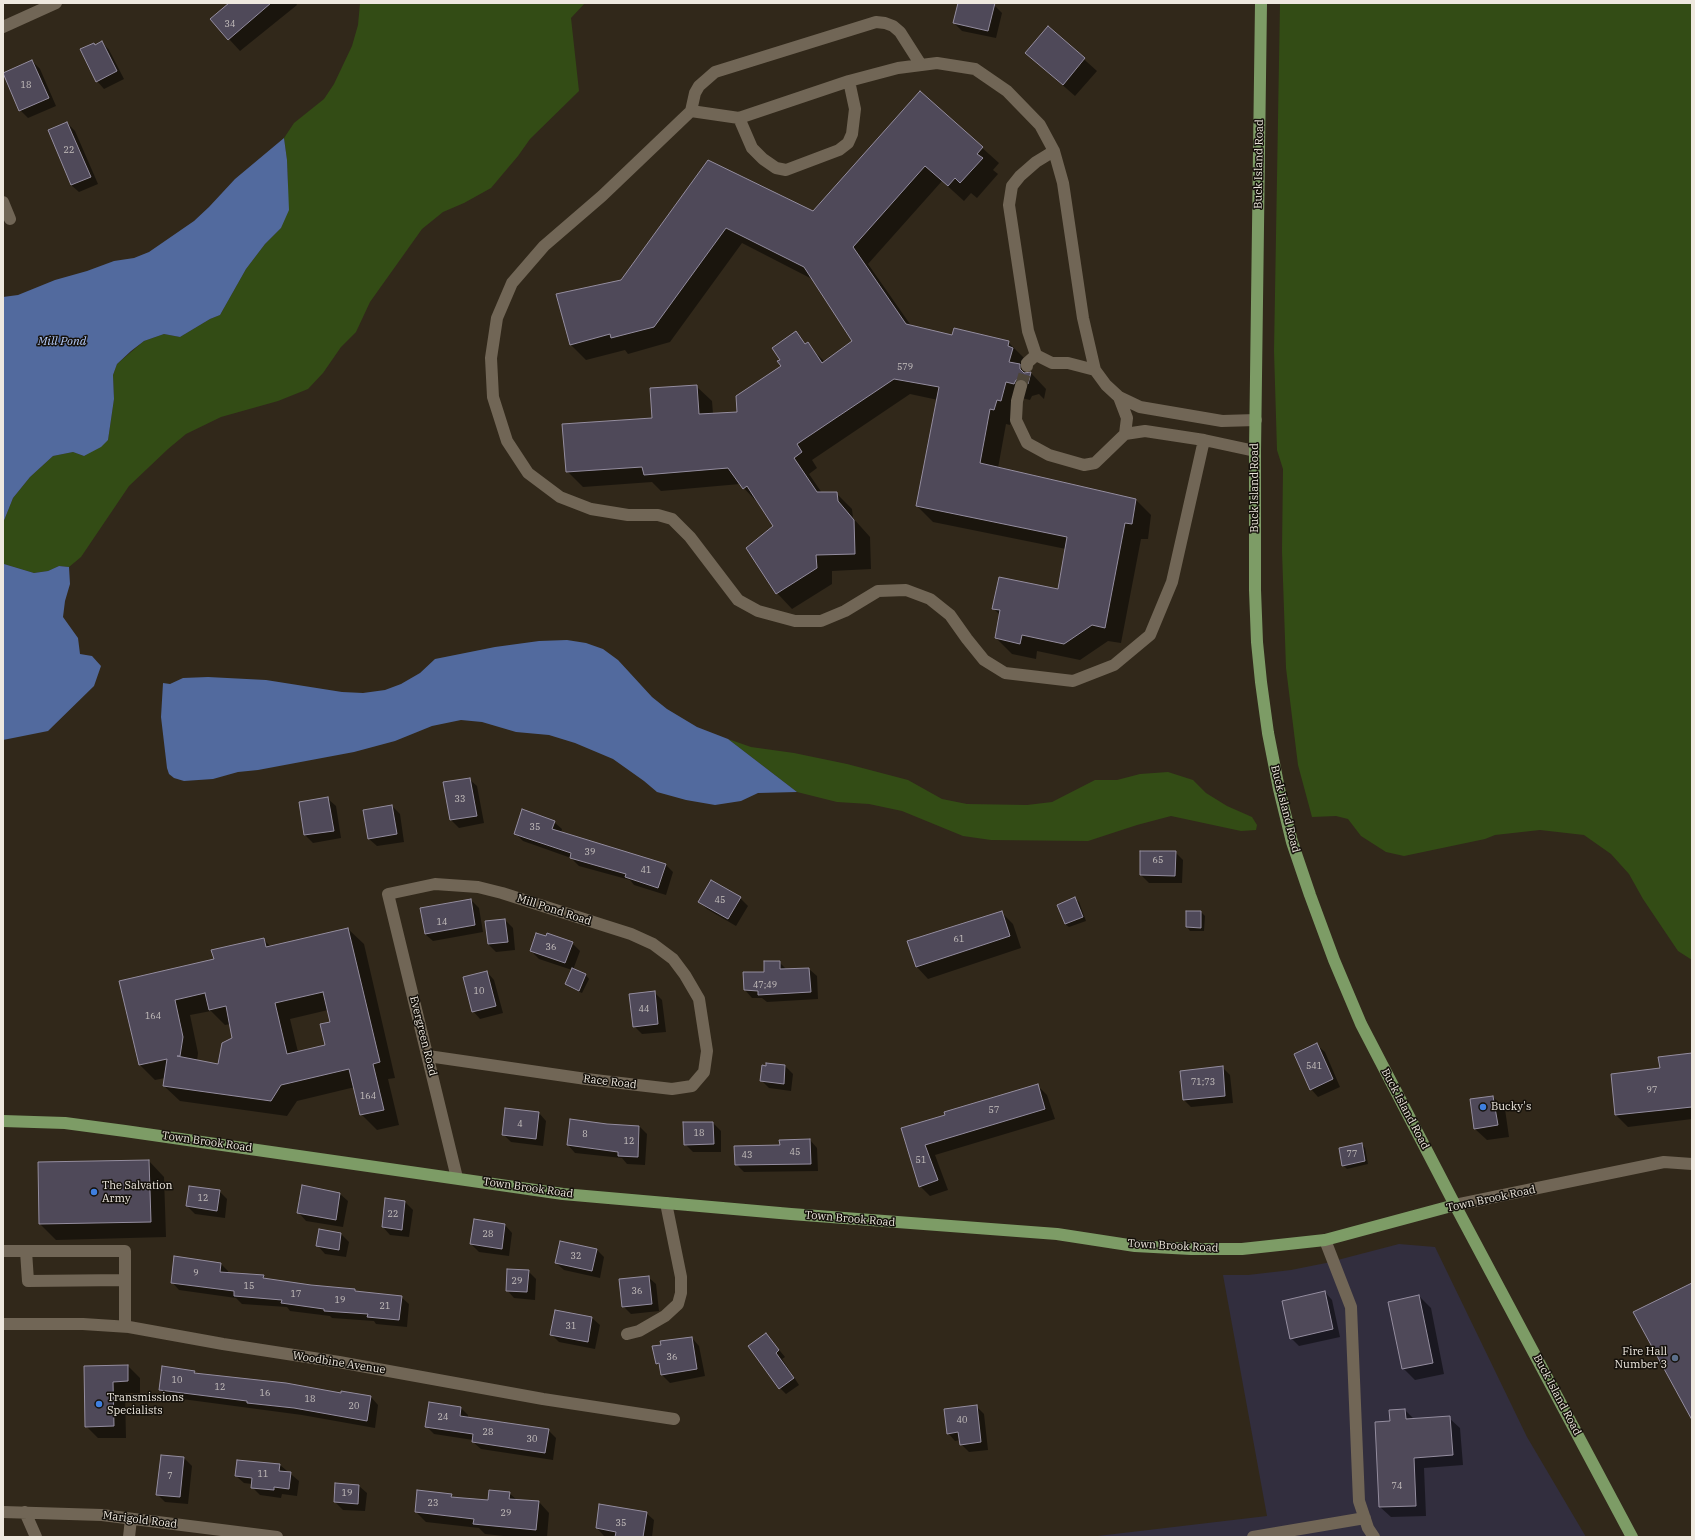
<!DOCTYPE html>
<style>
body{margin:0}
#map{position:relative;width:1695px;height:1540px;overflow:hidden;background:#31281a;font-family:"IBM Plex Serif",serif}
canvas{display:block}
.frame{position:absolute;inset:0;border:4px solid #eee8df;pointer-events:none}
</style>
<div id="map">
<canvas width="1695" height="1540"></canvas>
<div class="frame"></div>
</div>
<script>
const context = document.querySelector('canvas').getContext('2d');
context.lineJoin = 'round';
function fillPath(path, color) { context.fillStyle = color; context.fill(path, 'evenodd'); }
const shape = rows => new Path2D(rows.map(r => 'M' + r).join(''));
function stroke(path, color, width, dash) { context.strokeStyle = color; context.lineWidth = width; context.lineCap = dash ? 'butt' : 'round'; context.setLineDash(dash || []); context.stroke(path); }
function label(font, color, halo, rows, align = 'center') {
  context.font = font + ' "IBM Plex Serif",serif'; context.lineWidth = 3; context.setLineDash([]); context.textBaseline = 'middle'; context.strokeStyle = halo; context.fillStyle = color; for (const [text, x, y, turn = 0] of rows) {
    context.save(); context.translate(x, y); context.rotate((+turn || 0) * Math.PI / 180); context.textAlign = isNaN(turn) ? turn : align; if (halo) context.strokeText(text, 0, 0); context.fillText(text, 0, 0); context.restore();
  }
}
fillPath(shape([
 [1399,1244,1435,1247,1527,1437,1586,1537,1089,1537,1267,1516,1223,1275,1248,1275,1291,1270,1326,1263]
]), '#322e3e');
fillPath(shape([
 [360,3,585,3,571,18,579,91,530,139,518,156,491,188,464,203,443,212,422,229,370,302,356,332,341,347,323,373,308,389,278,401,221,417,186,434,168,449,129,486,81,557,69,567,59,566,48,571,34,573,4,564,3,523,13,498,30,477,53,456,73,452,84,456,108,440,114,399,113,375,117,364,144,341,164,334,180,337,210,319,220,315,246,269,265,244,281,228,288,184,287,160,284,138,294,123,324,99,334,84,352,46,358,25],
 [1280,3,1692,3,1692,960,1678,951,1643,899,1629,874,1611,854,1584,835,1540,830,1495,835,1485,839,1404,856,1386,852,1361,836,1348,819,1336,816,1312,817,1298,765,1286,668,1282,551,1283,469,1277,450,1274,351],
 [728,739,751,747,794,753,847,764,908,780,942,799,967,804,1027,805,1052,802,1095,780,1117,780,1140,774,1168,772,1193,780,1206,793,1227,806,1252,817,1257,825,1256,830,1241,831,1171,816,1137,825,1088,841,991,840,963,836,902,811,869,804,837,802,797,792]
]), '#334c15');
fillPath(shape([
 [284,138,287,160,289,210,281,228,265,244,246,269,220,315,210,319,180,337,164,334,144,341,131,351,117,364,113,375,114,399,108,440,101,447,84,456,73,452,53,456,30,477,13,498,3,523,3,297,18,295,55,280,87,271,114,261,134,258,149,252,194,221,209,207,235,179],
 [3,557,4,564,34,573,48,571,59,566,69,567,70,584,65,601,63,617,78,638,80,654,92,656,101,666,94,686,48,731,3,740],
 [567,640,586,643,603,649,618,660,652,697,667,709,697,727,728,739,797,792,758,793,741,801,715,805,686,800,657,792,644,781,613,759,575,743,549,735,516,732,482,722,461,720,432,726,395,741,354,752,258,770,238,772,213,779,184,781,174,778,169,774,167,768,161,717,163,683,170,684,183,678,208,677,266,680,342,692,363,693,385,690,401,684,420,673,435,659,495,647,539,641]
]), '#526a9e');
fillPath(shape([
 [230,3,296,3,297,5,240,51,229,39],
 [959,3,985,3,994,5,1002,13,996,38,962,31,954,23],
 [1048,27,1097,71,1075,96,1026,53],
 [102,42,109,50,124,79,104,89,97,81,95,46],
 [32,61,40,69,56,106,28,118,20,110],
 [920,92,999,163,993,170,998,174,977,198,971,193,964,201,942,181,868,264,912,327,952,337,1008,342,1024,358,1028,364,1026,372,1031,373,1046,389,1044,399,1039,394,1032,396,1030,400,1022,398,1012,416,1010,425,1006,424,998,468,1135,499,1151,515,1148,539,1141,539,1121,643,1108,641,1080,660,1037,651,1036,659,1012,654,996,638,1000,615,993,608,1059,591,1066,549,933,522,917,506,938,400,910,394,812,460,817,468,809,474,822,493,836,493,852,509,853,518,870,537,871,569,832,571,832,584,792,609,777,593,775,526,759,504,740,484,661,491,652,482,583,487,567,471,653,418,696,386,712,401,713,414,738,413,782,367,795,333,825,362,853,341,812,279,742,243,670,342,628,354,625,350,586,360,570,344,621,281,708,161,814,213],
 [67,123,75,131,98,184,79,192,71,185],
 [469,779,477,786,484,823,459,828,451,820,444,783],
 [328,799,336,806,341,838,313,843,305,835,300,803],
 [392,806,400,814,404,842,377,846,369,839],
 [554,822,562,829,561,833,666,865,673,872,666,895,634,885,630,880,579,866,571,858,523,841,515,833],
 [1175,852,1183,860,1182,883,1149,883,1141,875],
 [740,898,748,906,736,926,707,909,700,902],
 [1075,899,1079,902,1086,921,1069,927,1065,924],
 [471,900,479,908,483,932,433,941,425,934],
 [1001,912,1013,924,1021,948,928,979,917,967,908,942],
 [1201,912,1205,916,1204,931,1190,931,1187,927],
 [505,920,513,928,515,950,496,952,488,944],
 [348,929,364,944,395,1078,388,1079,399,1125,377,1130,361,1114,355,1087,297,1101,287,1116,180,1101,164,1086,165,1078,155,1080,140,1065,120,982,215,960,263,939,271,947],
 [328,1010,332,1023,326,1046,298,1052,290,1019],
 [211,1011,225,1025,230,1024,233,1038,219,1065,197,1061,198,1053,190,1015],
 [171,1057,172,1058,150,1064,150,1062],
 [572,943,580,951,573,970,586,975,589,979,582,993,569,987,566,984,572,970,539,959,531,951],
 [779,962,787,970,809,969,817,976,818,999,767,1002,762,998,752,998,745,990,744,973,765,973],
 [487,972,494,980,503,1013,480,1019,473,1011],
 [654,992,662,1000,666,1032,642,1034,634,1026],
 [1317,1045,1325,1052,1340,1087,1318,1097,1311,1089],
 [1692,1054,1692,1119,1628,1127,1616,1115,1661,1069],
 [785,1066,793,1074,791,1091,769,1088,761,1080],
 [1222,1067,1230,1075,1233,1103,1191,1107,1184,1100],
 [1037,1085,1047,1095,1055,1119,935,1155,948,1190,930,1196,920,1186,902,1129],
 [1493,1097,1505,1109,1509,1137,1487,1140,1475,1129],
 [539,1113,546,1121,543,1146,511,1142,503,1134],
 [684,1123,713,1123,721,1131,721,1152,693,1152,685,1144],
 [607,1125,639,1126,647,1134,645,1165,627,1164,622,1158,575,1153,568,1145],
 [810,1140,817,1148,818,1171,744,1172,736,1164,781,1146],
 [1361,1144,1365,1148,1368,1164,1347,1169,1343,1165],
 [149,1161,164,1177,166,1237,56,1240,40,1224,39,1163],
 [219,1191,227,1199,225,1218,195,1214,187,1206],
 [340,1194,348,1201,343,1227,306,1221,299,1213],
 [386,1199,405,1202,413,1210,409,1237,390,1235,383,1227],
 [505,1225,512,1233,509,1256,479,1252,471,1244],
 [320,1230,341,1234,349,1242,346,1257,325,1254,318,1246],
 [597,1250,604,1257,600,1278,564,1270,556,1263],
 [221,1264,228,1271,228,1273,263,1276,266,1279,311,1286,355,1290,358,1292,401,1297,409,1304,407,1327,376,1324,374,1321,332,1318,330,1316,290,1311,287,1307,242,1304,236,1298,179,1290,172,1282],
 [528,1271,536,1279,535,1300,514,1298,507,1290],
 [648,1277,656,1284,659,1311,631,1314,623,1306],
 [1325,1292,1332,1300,1340,1337,1299,1346,1291,1338],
 [1419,1296,1431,1308,1444,1374,1415,1380,1403,1368],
 [555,1311,592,1318,600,1325,595,1349,559,1342,551,1334],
 [766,1334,785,1357,782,1359,799,1385,786,1394,780,1388],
 [692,1338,699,1346,705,1376,670,1383,662,1375,661,1367,657,1363],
 [128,1366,140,1378,140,1393,125,1393,126,1438,98,1438,86,1426,85,1367],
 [194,1372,197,1374,371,1397,378,1405,375,1428,302,1415,167,1397,160,1390],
 [976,1406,984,1414,988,1450,969,1452,961,1444,960,1440,955,1441,948,1433],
 [461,1408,468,1415,468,1418,548,1430,556,1438,553,1460,481,1449,473,1442,473,1440,434,1434,426,1426],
 [1405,1410,1415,1420,1449,1418,1460,1428,1463,1465,1424,1468,1426,1516,1391,1517,1380,1507,1391,1422],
 [184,1458,192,1466,188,1504,165,1502,157,1494],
 [280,1465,299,1481,297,1496,282,1494,281,1498,260,1495,252,1487,252,1484,244,1483,236,1476],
 [359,1486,367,1493,365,1511,343,1510,335,1502],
 [509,1493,517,1500,539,1502,549,1513,547,1537,513,1537,485,1534,479,1528,426,1522,416,1512,451,1495,454,1498,489,1501],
 [600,1505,646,1513,654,1520,652,1537,604,1536,597,1528]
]), '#0007');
const building = shape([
 [229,3,271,3,228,40,210,19,229,3],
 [958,3,995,3,988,31,953,23,958,3],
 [1048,26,1085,58,1063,85,1025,53,1048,26],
 [102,41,117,71,96,82,80,49,94,43,95,45,102,41],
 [32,60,49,98,19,111,3,73,32,60],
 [920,91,983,147,977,154,983,158,960,183,955,178,948,186,925,166,853,247,906,324,952,335,954,328,1009,341,1008,346,1013,348,1009,362,1020,364,1020,369,1024,373,1031,372,1028,384,1023,379,1016,380,1014,384,1006,382,1001,401,997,400,994,410,990,409,980,463,1136,499,1132,524,1125,523,1105,628,1092,625,1064,644,1022,635,1020,644,995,638,1000,610,992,609,999,577,1058,589,1067,537,916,506,939,387,894,379,797,444,802,452,794,458,817,492,837,492,838,501,854,520,855,554,816,555,817,568,776,594,746,548,773,526,747,486,743,489,728,468,644,475,642,467,566,472,562,424,652,418,650,388,697,385,699,414,737,412,736,396,781,366,777,361,780,360,772,348,796,331,805,344,808,342,822,363,852,341,804,267,726,228,654,327,611,338,610,334,570,345,556,294,621,280,708,160,813,211,920,91],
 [67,122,91,177,71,185,48,130,67,122],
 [470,778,477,816,450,820,443,782,470,778],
 [328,797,334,831,304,835,299,802,328,797],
 [392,805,397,834,368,839,363,810,392,805],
 [522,809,555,821,552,829,666,864,658,888,625,877,626,874,570,858,571,853,514,834,522,809],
 [1140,851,1176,851,1175,876,1140,875,1140,851],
 [711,880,741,897,728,919,698,902,711,880],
 [1075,897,1083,917,1065,924,1057,905,1075,897],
 [471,899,475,925,425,934,420,908,471,899],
 [1002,911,1010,936,916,967,907,941,1002,911],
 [1186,911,1201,911,1201,928,1186,927,1186,911],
 [505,919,508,942,488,944,485,921,505,919],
 [348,928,380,1062,373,1064,384,1110,360,1115,349,1069,281,1085,271,1101,163,1086,167,1059,139,1065,119,981,214,959,211,950,264,938,266,947,348,928],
 [323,992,330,1022,320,1024,325,1045,287,1054,275,1003,323,992],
 [205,993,209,1010,226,1006,232,1038,222,1043,218,1064,177,1056,180,1056,183,1037,175,1000,205,993],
 [536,933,546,936,547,933,573,942,565,963,530,951,536,933],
 [764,961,780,961,780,969,809,968,811,992,758,995,758,991,744,990,743,972,764,972,764,961],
 [572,968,586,974,579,991,565,984,572,968],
 [487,971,496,1006,472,1012,463,977,487,971],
 [655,991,658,1024,633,1027,629,994,655,991],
 [1317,1043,1333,1079,1310,1090,1294,1054,1317,1043],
 [1692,1053,1692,1107,1615,1115,1611,1074,1660,1068,1658,1057,1692,1053],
 [766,1063,785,1065,784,1084,760,1081,762,1065,766,1066,766,1063],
 [1223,1066,1225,1096,1183,1100,1180,1071,1223,1066],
 [1038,1084,1045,1109,925,1145,938,1180,919,1187,901,1128,945,1115,944,1112,1038,1084],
 [1493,1096,1498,1125,1474,1129,1470,1099,1493,1096],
 [505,1108,539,1112,536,1139,502,1135,505,1108],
 [570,1119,607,1124,639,1126,638,1157,618,1156,618,1152,567,1145,570,1119],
 [683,1122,713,1122,714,1144,684,1145,683,1122],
 [810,1139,811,1164,735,1165,734,1146,780,1145,779,1140,810,1139],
 [1362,1143,1365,1161,1342,1166,1339,1148,1362,1143],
 [149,1160,151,1222,39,1224,38,1162,149,1160],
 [302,1185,340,1193,336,1220,297,1213,302,1185],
 [189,1186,220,1190,217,1211,186,1206,189,1186],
 [385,1198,405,1201,402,1230,382,1227,385,1198],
 [474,1219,505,1224,502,1249,470,1244,474,1219],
 [319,1229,341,1233,339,1250,316,1246,319,1229],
 [560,1241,597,1249,592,1271,555,1263,560,1241],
 [174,1256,221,1263,220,1272,264,1275,263,1278,311,1285,355,1289,355,1291,402,1296,399,1320,367,1317,368,1314,324,1311,324,1309,281,1303,282,1300,234,1296,234,1291,171,1283,174,1256],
 [507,1269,529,1270,527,1292,506,1291,507,1269],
 [649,1276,652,1304,622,1307,619,1279,649,1276],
 [1692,1283,1692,1420,1633,1312,1692,1283],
 [1325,1291,1333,1329,1290,1339,1282,1301,1325,1291],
 [1419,1295,1433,1363,1402,1369,1388,1302,1419,1295],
 [555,1310,592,1317,588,1342,550,1335,555,1310],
 [766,1333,779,1350,776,1353,794,1378,779,1389,748,1346,766,1333],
 [692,1337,697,1369,661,1375,659,1363,656,1364,652,1346,661,1345,660,1341,692,1337],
 [128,1365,128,1381,113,1382,114,1426,85,1427,84,1366,128,1365],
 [162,1366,195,1371,194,1373,286,1383,341,1393,341,1391,371,1396,367,1421,294,1408,247,1403,247,1401,159,1390,162,1366],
 [429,1402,461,1407,460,1416,549,1429,545,1453,472,1442,473,1434,425,1427,429,1402],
 [977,1405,981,1442,960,1445,958,1432,947,1434,944,1409,977,1405],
 [1405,1409,1406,1419,1450,1416,1453,1455,1414,1458,1416,1506,1379,1507,1375,1422,1390,1421,1389,1410,1405,1409],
 [161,1455,184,1457,180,1497,156,1495,161,1455],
 [237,1460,280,1464,279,1471,291,1472,289,1489,274,1487,274,1490,251,1488,252,1478,235,1476,237,1460],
 [335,1483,359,1485,358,1504,334,1502,335,1483],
 [417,1490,452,1494,451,1497,488,1500,489,1490,510,1492,509,1499,539,1501,536,1530,473,1524,474,1519,415,1512,417,1490],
 [599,1504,647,1512,643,1537,615,1537,616,1532,596,1528,599,1504]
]);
fillPath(building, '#4f4959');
stroke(building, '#948d9f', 1);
stroke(shape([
 [1021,386,1027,366]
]), '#4d4538', 12, [12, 6]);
stroke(shape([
 [3,27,56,3],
 [849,81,739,118,752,148,763,159,776,168,786,170,839,150,848,143,852,134,855,109,849,81,898,68,937,63,975,69,1007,91,1040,125,1054,151,1063,183,1083,318,1095,370,1106,385,1119,397,1140,407,1222,421,1256,420],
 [691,111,695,93,699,86,715,72,876,22,885,23,893,26,900,32,921,65],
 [739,118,691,111,602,196,544,246,512,283,497,318,491,358,493,397,507,441,528,473,560,497,591,509,628,515,658,515,672,519,690,537,738,600,758,611,795,621,821,621,845,611,878,591,906,590,930,599,950,615,967,639,984,660,1005,673,1073,681,1114,665,1150,635,1172,582,1204,440,1255,451],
 [3,202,10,219],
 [1036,355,1028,331,1009,205,1012,186,1020,176,1036,162,1054,151],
 [1027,366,1027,363,1036,355,1052,363,1068,363,1095,370],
 [1021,386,1017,401,1016,420,1027,443,1049,455,1084,465,1095,463,1125,434,1127,418,1119,397],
 [1125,434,1145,431,1204,440],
 [428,1056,586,1079,672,1089,692,1086,704,1072,707,1051,699,999,685,975,673,959,653,944,631,934,502,893,478,887,435,884,388,894,457,1178],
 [1455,1205,1664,1162,1692,1164],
 [1325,1240,1351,1307,1359,1501,1368,1528,1374,1537],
 [3,1251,26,1251,28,1281,125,1280],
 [26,1251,125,1251,125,1326],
 [3,1324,83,1324,129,1327,223,1344,339,1362,543,1399,674,1419],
 [627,1334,639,1331,665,1316,678,1304,681,1293,681,1277,666,1203],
 [3,1512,102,1515,277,1537],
 [25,1512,36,1537],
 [129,1537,131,1519],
 [1253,1537,1365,1518]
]), '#716656', 12);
stroke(shape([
 [1261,3,1255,451,1255,590,1257,642,1261,682,1268,733,1279,789,1292,842,1310,895,1334,960,1361,1024,1455,1205,1632,1537],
 [3,1121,65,1123,125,1131,563,1194,791,1214,1057,1234,1135,1246,1191,1249,1242,1249,1325,1240,1455,1205]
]), '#7d9c66', 12);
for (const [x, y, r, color] of [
 [1483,1107,4,"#3f7fe0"],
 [94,1192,4,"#3f7fe0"],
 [1675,1358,4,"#5c6f8a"],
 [99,1404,4,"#3f7fe0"]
]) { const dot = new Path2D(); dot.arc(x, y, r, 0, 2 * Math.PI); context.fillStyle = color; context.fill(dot); stroke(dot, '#15110b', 1.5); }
label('9px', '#c6c0be', null, [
 ["34",230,24],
 ["18",26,85],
 ["22",69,150],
 ["579",905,367],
 ["33",460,799],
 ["35",535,827],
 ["39",590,852],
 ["65",1158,860],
 ["41",646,870],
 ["45",720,900],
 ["14",442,922],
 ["61",959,939],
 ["36",551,947],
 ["47;49",765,985],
 ["10",479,991],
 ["44",644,1009],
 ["164",153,1016],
 ["541",1314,1066],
 ["71;73",1203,1082],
 ["97",1652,1090],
 ["164",368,1096],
 ["57",994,1110],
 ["4",520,1124],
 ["18",699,1133],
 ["8",585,1134],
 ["12",629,1141],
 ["45",795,1152],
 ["77",1352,1154],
 ["43",747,1155],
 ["51",921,1160],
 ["12",203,1198],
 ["22",393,1214],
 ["28",488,1234],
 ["32",576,1256],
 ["9",196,1273],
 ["29",517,1281],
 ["15",249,1286],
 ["36",637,1291],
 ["17",296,1294],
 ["19",340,1300],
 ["21",385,1306],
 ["31",571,1326],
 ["36",672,1357],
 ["10",177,1380],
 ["12",220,1387],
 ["16",265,1393],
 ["18",310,1399],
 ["20",354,1406],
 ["24",443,1417],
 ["40",962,1420],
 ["28",488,1432],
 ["30",532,1439],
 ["11",263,1474],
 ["7",170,1476],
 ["74",1397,1486],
 ["19",347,1493],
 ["23",433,1503],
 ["29",506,1513],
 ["35",621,1523]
]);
label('11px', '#eee8df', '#15110b', [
 ["Buck Island Road",1259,164,-89],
 ["Buck Island Road",1255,488,-90],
 ["Buck Island Road",1285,809,76],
 ["Mill Pond Road",554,910,18],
 ["Evergreen Road",423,1036,76],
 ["Race Road",610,1082,7],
 ["Buck Island Road",1405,1109,62],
 ["Town Brook Road",207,1142,8],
 ["Town Brook Road",528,1188,8],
 ["Town Brook Road",1491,1199,-12],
 ["Town Brook Road",850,1219,5],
 ["Town Brook Road",1173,1246,3],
 ["Woodbine Avenue",339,1363,9],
 ["Buck Island Road",1557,1395,62],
 ["Marigold Road",140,1520,7]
]);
label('11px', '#eee8df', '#15110b', [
 ["Bucky's",1491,1107],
 ["The Salvation",102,1186],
 ["Army",102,1199],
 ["Fire Hall",1667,1352,"right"],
 ["Number 3",1667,1365,"right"],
 ["Transmissions",107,1398],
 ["Specialists",107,1411]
], 'left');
label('italic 12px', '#b4caf9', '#15110b', [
 ["Mill Pond",62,342]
]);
</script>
